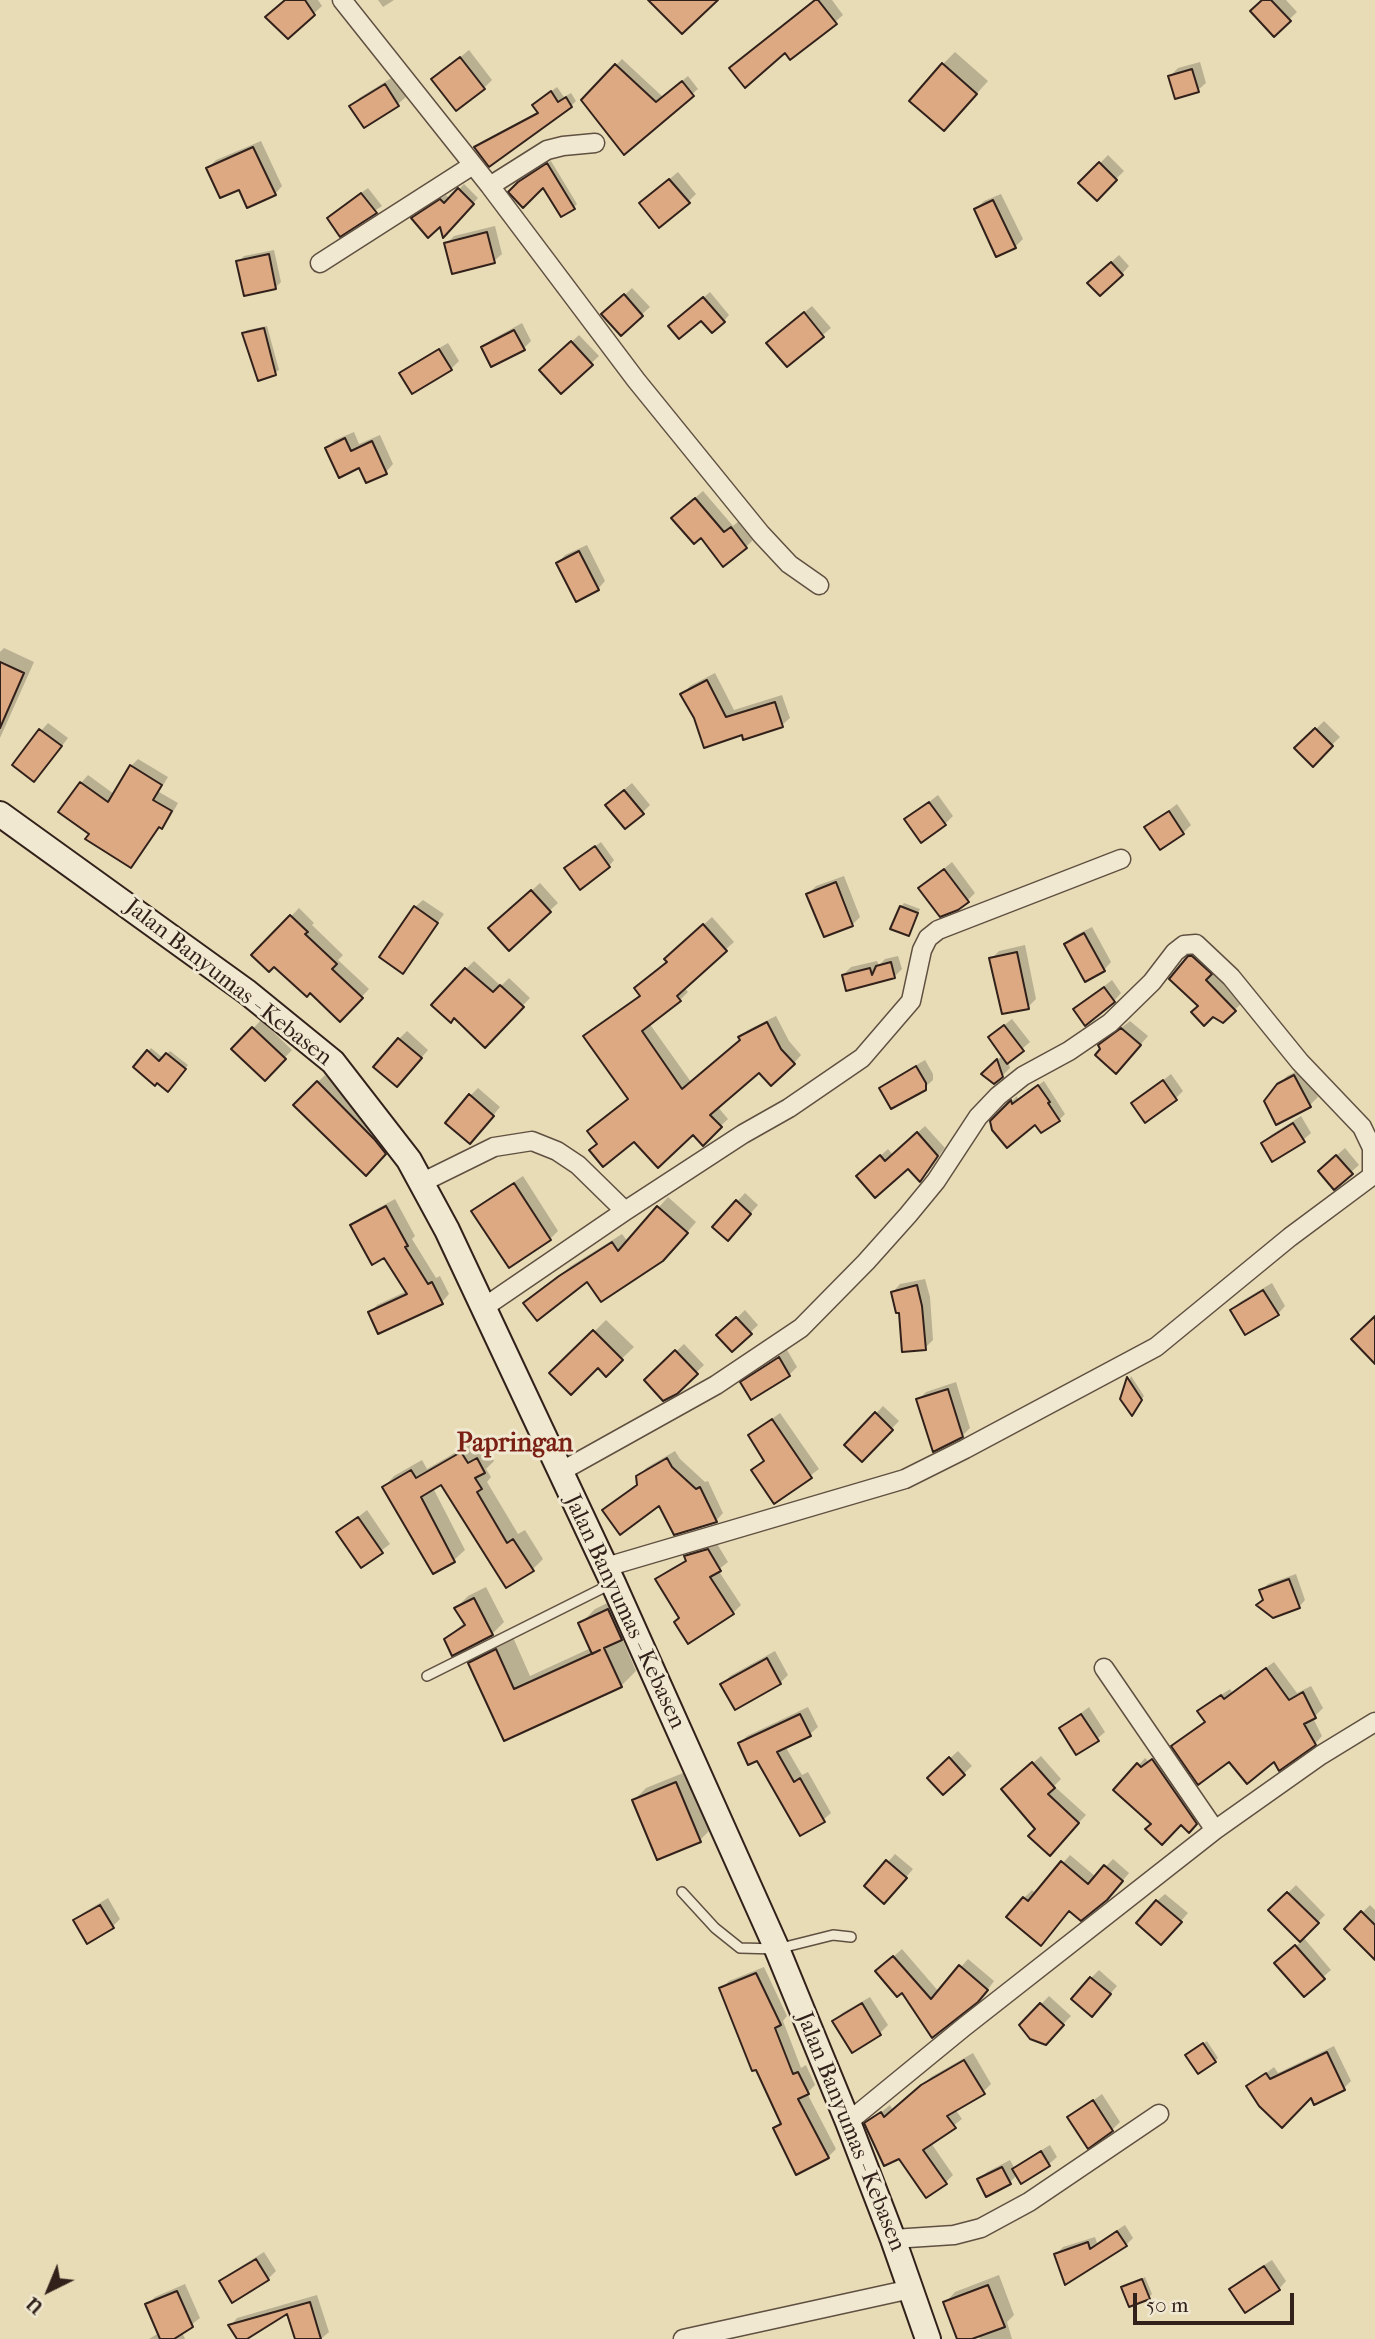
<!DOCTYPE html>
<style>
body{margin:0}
#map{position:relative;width:1375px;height:2339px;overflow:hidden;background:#e8dcb7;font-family:"IM FELL French Canon",serif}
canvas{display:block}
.north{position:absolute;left:14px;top:2255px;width:70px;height:70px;-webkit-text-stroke:5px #f0e8d0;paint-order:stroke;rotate:223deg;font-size:19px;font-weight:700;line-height:28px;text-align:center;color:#31211a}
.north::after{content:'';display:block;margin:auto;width:24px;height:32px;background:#31211a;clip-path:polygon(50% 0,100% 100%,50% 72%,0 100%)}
.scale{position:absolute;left:1133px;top:2293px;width:161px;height:32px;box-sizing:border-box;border:4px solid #31211a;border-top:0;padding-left:9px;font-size:21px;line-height:24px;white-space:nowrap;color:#31211a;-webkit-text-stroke:5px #f0e8d0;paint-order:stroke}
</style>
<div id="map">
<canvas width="1375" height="2339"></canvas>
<div class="north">U</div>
<div class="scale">50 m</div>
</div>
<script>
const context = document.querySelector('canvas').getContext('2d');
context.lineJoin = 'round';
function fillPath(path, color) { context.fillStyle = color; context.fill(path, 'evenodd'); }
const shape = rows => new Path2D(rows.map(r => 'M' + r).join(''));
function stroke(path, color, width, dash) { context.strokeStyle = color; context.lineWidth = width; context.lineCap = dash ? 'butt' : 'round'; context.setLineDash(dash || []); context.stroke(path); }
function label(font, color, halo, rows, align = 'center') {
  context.font = font + ' "IM FELL French Canon",serif'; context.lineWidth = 6; context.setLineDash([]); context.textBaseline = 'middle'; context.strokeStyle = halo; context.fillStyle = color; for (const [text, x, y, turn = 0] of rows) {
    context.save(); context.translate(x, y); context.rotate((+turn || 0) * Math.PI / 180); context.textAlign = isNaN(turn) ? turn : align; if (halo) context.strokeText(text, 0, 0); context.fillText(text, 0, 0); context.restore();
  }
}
fillPath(shape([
 [286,0,318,0,322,6,288,37],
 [378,0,394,0,383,7],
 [816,0,832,0,843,15,835,22,785,51,731,68],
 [1263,0,1286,0,1297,12,1274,34],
 [469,50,492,80,484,88,434,79],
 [955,52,988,81,956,117,943,64],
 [622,59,663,97,688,76,698,89,624,152,583,100],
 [1200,62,1206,83,1198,90,1170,76,1178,68],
 [393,77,406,97,398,104,364,126,352,106,359,98],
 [557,87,564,97,571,93,576,101,571,106,476,148,481,142,539,111,540,100],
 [261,141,282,186,275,194,240,188,208,168,216,160],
 [1108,155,1124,171,1097,198,1081,183],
 [551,161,577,204,574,207,543,185,524,178],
 [678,172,696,194,688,202,649,196],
 [464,184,478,198,444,235,441,224,418,213,446,195,450,199],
 [368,188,382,206,340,234,335,212],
 [1001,194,1023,239,1015,247,976,209,984,201],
 [495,226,502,254,494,261,446,244,454,236],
 [274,250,281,282,275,288,238,262,244,256],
 [1119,255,1129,266,1122,274,1097,275],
 [632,288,650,307,621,334,612,307],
 [710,292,729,315,724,321,702,318,676,321],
 [812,306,831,328,787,365,776,335],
 [522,323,531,341,524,348,483,348,491,340],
 [267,326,279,370,275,373,244,333,247,330],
 [579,335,599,356,562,391,549,363],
 [448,343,459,361,451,369,402,374,409,366],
 [354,432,359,444,380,435,393,464,386,472,360,466,327,448,335,440],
 [703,491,733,526,739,521,754,539,746,547,681,510],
 [587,545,605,581,598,589,558,563,565,555],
 [4,648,34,662,0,738,0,652],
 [715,673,734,710,782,695,790,718,782,725,743,733,695,718,683,694,690,686],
 [1324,721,1340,737,1313,764,1297,748],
 [48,723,68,738,42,772,41,731],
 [138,759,168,777,159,792,178,803,169,819,160,826,131,866,91,834,81,783,88,775,114,794,131,766],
 [632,783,650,805,642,813,615,797],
 [938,795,953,816,945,824,907,819],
 [1177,804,1191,825,1183,833,1147,827],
 [601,842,614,860,609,866,566,868],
 [952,862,975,893,967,901,920,888],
 [844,876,860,917,852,925,808,894,816,886],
 [540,883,558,903,509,948,498,921],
 [423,900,444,914,403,971,415,907],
 [904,903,920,909,908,934,901,907],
 [299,908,314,923,312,925,343,955,338,960,369,989,340,1020,310,991,274,965,254,955],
 [712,917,734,942,684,987,688,992,680,1000,649,1023,691,1082,741,1039,740,1038,748,1030,776,1016,789,1041,801,1055,794,1063,759,1071,717,1106,728,1119,703,1143,693,1133,598,1143,629,1098,585,1036,641,994,675,951],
 [1092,927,1111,962,1104,970,1066,944,1074,936],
 [1025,945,1036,999,1028,1007,991,959,999,951],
 [1193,953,1243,1002,1223,1021,1184,961],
 [898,956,902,969,894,977,843,975,851,967,877,961,879,965,885,959],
 [474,961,501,986,509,978,530,998,485,1045,466,969],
 [1112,980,1121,993,1114,1001,1075,1009],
 [1012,1019,1030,1042,1008,1061,1010,1068,1002,1076,983,1074,1003,1055,998,1030],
 [261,1020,292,1050,265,1078,234,1049],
 [1130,1021,1148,1036,1124,1064,1100,1045],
 [407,1031,428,1050,405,1077,399,1039],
 [151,1048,163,1058,170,1051,188,1065,171,1086,135,1067],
 [925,1060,933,1074,933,1080,924,1088,881,1088,889,1081],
 [1303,1068,1318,1097,1310,1105,1277,1122,1278,1085,1287,1076],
 [1171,1074,1183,1091,1175,1099,1133,1104],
 [325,1075,392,1145,374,1166,295,1105],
 [1044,1081,1065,1114,1059,1120,992,1122,1017,1096,1018,1100],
 [478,1088,500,1107,478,1134,470,1096],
 [1301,1116,1311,1133,1303,1140,1263,1143,1271,1135],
 [925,1126,945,1148,920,1179,908,1166,866,1169,888,1149,893,1155],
 [1345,1148,1359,1165,1334,1187,1328,1163],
 [523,1176,558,1231,550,1239,509,1266,473,1211,481,1204],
 [745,1193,758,1205,735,1231,714,1227],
 [668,1197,696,1222,673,1249,525,1304,571,1266,622,1234,628,1242],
 [395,1199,415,1236,412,1239,436,1278,440,1276,449,1294,442,1302,370,1313,377,1305,407,1291,385,1256,353,1226,360,1218],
 [925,1279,930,1297,933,1340,925,1348,901,1311,893,1292,900,1284],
 [1272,1283,1285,1306,1278,1314,1232,1310,1240,1302],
 [745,1310,758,1325,732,1350,719,1335],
 [606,1320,634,1347,606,1374,598,1366,552,1373],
 [684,1344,704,1365,676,1392,646,1380],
 [787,1350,797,1367,789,1375,751,1397,742,1383],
 [1131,1376,1144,1396,1135,1410,1122,1399],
 [956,1382,970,1428,962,1436,918,1400,926,1392],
 [883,1406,899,1421,862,1460,847,1445],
 [780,1413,819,1469,775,1502,753,1470,765,1459,750,1435],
 [472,1443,479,1454,488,1449,494,1461,486,1469,491,1477,487,1482,518,1534,525,1530,543,1559,533,1569,442,1483,433,1488,465,1550,454,1560,384,1487,394,1476,422,1460,427,1469],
 [675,1451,680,1459,705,1482,708,1481,723,1513,716,1521,660,1504,604,1510,638,1483,638,1477,646,1468],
 [367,1510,390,1544,361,1566,338,1533],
 [716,1542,728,1562,718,1570,741,1605,733,1613,681,1617,658,1580,665,1572,687,1559,686,1556,694,1549],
 [1296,1574,1305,1600,1299,1607,1264,1599,1261,1591,1268,1584],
 [486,1587,504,1622,492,1634,446,1639,465,1622,456,1608,468,1596],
 [624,1595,636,1624,622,1638,636,1671,621,1686,505,1739,470,1664,485,1648,512,1635,530,1676,591,1648,580,1624,595,1609],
 [775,1651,788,1675,780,1683,723,1684,730,1676],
 [1274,1662,1297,1693,1311,1686,1323,1708,1313,1718,1322,1736,1315,1744,1275,1760,1229,1759,1173,1746,1206,1721,1200,1711,1207,1704,1230,1689,1232,1692],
 [808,1707,818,1727,810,1734,785,1746,802,1775,808,1772,831,1813,823,1820,740,1743,747,1736],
 [1089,1707,1105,1732,1097,1739,1061,1728],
 [958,1751,972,1766,943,1793,937,1770],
 [1160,1753,1203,1816,1189,1830,1181,1823,1153,1823,1139,1765,1145,1758,1149,1762],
 [1041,1756,1061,1779,1054,1786,1086,1815,1057,1846,1037,1829,1011,1782],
 [688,1771,712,1828,700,1840,658,1857,634,1800,646,1788],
 [895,1854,913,1869,892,1894,888,1862],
 [1070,1855,1096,1877,1113,1859,1129,1873,1115,1890,1070,1910,1041,1944,1024,1898,1032,1890,1036,1894],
 [1296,1885,1325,1915,1303,1937,1331,1970,1323,1977,1284,1956,1302,1941,1271,1910],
 [1165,1894,1188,1913,1169,1935,1157,1901],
 [108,1898,120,1919,113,1926,76,1920,83,1913],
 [1370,1905,1375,1910,1375,1954,1346,1929],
 [902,1949,939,1992,968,1959,994,1981,986,1992,933,2036,885,1964],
 [764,1967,787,2016,783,2021,801,2068,806,2065,815,2085,807,2093,836,2149,828,2157,775,2129,782,2122,721,1989,729,1981],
 [1099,1970,1117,1986,1099,2007,1091,1978],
 [1049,1996,1071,2016,1045,2043,1021,2025],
 [870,1997,888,2025,880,2033,835,2021,842,2013],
 [1207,2041,1218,2058,1215,2061,1191,2052],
 [1334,2046,1351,2081,1344,2088,1315,2103,1311,2095,1249,2086,1274,2067,1278,2073],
 [973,2053,991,2084,983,2092,955,2109,962,2119,931,2143,953,2175,946,2182,899,2156,867,2124,890,2105,893,2110,931,2077],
 [1102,2094,1120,2122,1112,2130,1069,2118],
 [1050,2145,1057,2157,1049,2164,1022,2181,1018,2174,1010,2182,979,2180,987,2172,1010,2160,1015,2169,1022,2162],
 [1125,2225,1133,2238,1126,2245,1056,2254,1063,2247,1095,2237,1097,2243],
 [264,2252,276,2271,268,2279,222,2282,229,2274],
 [1272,2260,1286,2281,1279,2289,1231,2289,1239,2281],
 [999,2275,1014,2315,1007,2322,1012,2339,980,2339,978,2335,967,2339,959,2339,945,2303,955,2292],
 [1145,2277,1152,2294,1149,2297,1123,2288],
 [185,2284,200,2318,182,2332,185,2339,149,2339,159,2333,147,2305,155,2297],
 [317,2295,329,2332,321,2339,297,2339,288,2311,244,2339,239,2339,230,2326,237,2318]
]), '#0003');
const building = shape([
 [285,0,305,0,315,15,288,39,265,17,285,0],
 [648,0,718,0,682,34,648,0],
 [815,0,818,0,837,24,790,60,785,53,745,88,729,68,815,0],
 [1262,0,1271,0,1291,21,1274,37,1250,11,1262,0],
 [460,57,485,89,456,111,431,79,460,57],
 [942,63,977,94,944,131,909,101,942,63],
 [615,64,656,102,682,81,694,96,624,155,581,100,615,64],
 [1192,69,1199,92,1175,99,1168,76,1192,69],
 [385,84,399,106,364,128,349,106,385,84],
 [551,91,558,102,566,97,572,107,489,167,474,147,538,113,532,105,551,91],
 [253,147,276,195,247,208,239,190,220,198,206,168,253,147],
 [1099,162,1117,180,1097,201,1078,183,1099,162],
 [547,163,575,209,561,217,543,188,523,208,508,192,518,182,547,163],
 [669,179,690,203,659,228,639,203,669,179],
 [458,188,474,204,443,238,440,227,428,238,411,218,440,199,444,203,458,188],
 [361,193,377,213,340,237,327,218,361,193],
 [993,200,1016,248,996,257,974,209,993,200],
 [487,232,495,263,452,274,444,243,487,232],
 [269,254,276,289,244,296,236,261,269,254],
 [1111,262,1123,275,1100,296,1087,283,1111,262],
 [624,294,643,316,621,336,601,314,624,294],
 [703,297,725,322,712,333,701,321,679,339,668,326,703,297],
 [804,312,824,337,787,367,766,343,804,312],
 [264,328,276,375,258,381,242,333,264,328],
 [514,330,525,350,491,367,481,347,514,330],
 [571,341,593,365,561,394,539,370,571,341],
 [439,349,452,370,412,394,399,373,439,349],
 [345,438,351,451,372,441,387,474,366,483,359,468,339,478,325,448,345,438],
 [695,498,724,532,731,527,747,548,723,567,701,538,694,544,671,518,695,498],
 [579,551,599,590,576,602,556,563,579,551],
 [0,662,24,673,0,728,0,662],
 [707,680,726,717,775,702,783,727,743,740,742,735,704,748,694,718,680,694,707,680],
 [1315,728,1333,746,1313,767,1294,748,1315,728],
 [39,729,62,746,34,782,12,765,39,729],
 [130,765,162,785,153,800,172,811,162,829,159,827,131,868,85,839,89,834,58,812,80,782,108,802,130,765],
 [624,790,644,814,625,829,605,805,624,790],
 [929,802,946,825,921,843,904,819,929,802],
 [1169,811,1184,834,1160,850,1144,827,1169,811],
 [595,846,610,867,580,890,564,868,595,846],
 [944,869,969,902,958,910,940,917,918,888,944,869],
 [836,882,853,926,824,937,806,894,836,882],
 [531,890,551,912,509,951,488,928,531,890],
 [414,906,438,923,403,974,379,957,414,906],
 [900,906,918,913,909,936,890,929,900,906],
 [290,915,308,932,305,934,337,964,332,969,363,998,340,1022,310,993,307,997,274,967,269,972,251,955,290,915],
 [703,924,727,951,677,996,681,1001,642,1031,682,1089,740,1040,738,1037,767,1022,781,1049,795,1064,771,1086,759,1073,710,1115,722,1127,703,1146,693,1135,658,1168,634,1142,603,1167,589,1150,597,1144,587,1131,628,1099,583,1036,640,996,634,988,667,962,664,959,703,924],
 [1084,933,1105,971,1085,982,1064,944,1084,933],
 [1017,952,1029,1009,1002,1014,989,958,1017,952],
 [1188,956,1192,956,1212,974,1206,980,1236,1011,1223,1023,1213,1017,1204,1026,1191,1012,1198,1006,1169,979,1188,956],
 [891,962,895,978,846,991,842,975,870,968,872,975,876,966,891,962],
 [465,968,493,992,500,985,524,1007,485,1048,454,1018,451,1023,431,1005,465,968],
 [1104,987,1115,1002,1085,1026,1073,1009,1104,987],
 [1004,1025,1024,1051,1007,1064,988,1037,1004,1025],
 [252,1027,286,1059,265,1081,231,1049,252,1027],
 [1121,1028,1141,1045,1116,1074,1095,1055,1100,1049,1098,1045,1121,1028],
 [398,1038,422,1058,397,1087,373,1067,398,1038],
 [147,1050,159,1061,166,1053,186,1069,168,1092,157,1083,155,1086,133,1067,147,1050],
 [997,1059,1003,1077,994,1084,981,1074,997,1059],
 [916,1066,926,1083,926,1090,891,1109,879,1088,916,1066],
 [1294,1075,1311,1107,1276,1125,1264,1101,1277,1084,1294,1075],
 [1163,1080,1177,1100,1145,1123,1131,1103,1163,1080],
 [317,1081,374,1139,386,1154,366,1176,293,1105,317,1081],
 [1038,1085,1050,1102,1048,1103,1060,1121,1041,1133,1035,1125,1007,1148,992,1130,990,1121,1011,1100,1012,1104,1038,1085],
 [469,1094,494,1116,470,1144,445,1123,469,1094],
 [1293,1123,1305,1142,1272,1162,1261,1143,1293,1123],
 [917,1132,938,1156,920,1182,908,1169,875,1198,856,1176,880,1155,885,1161,917,1132],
 [1336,1155,1353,1174,1334,1190,1318,1171,1336,1155],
 [514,1183,551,1240,509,1268,471,1211,514,1183],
 [736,1200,751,1214,728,1241,712,1227,736,1200],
 [386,1206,408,1246,405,1247,428,1284,432,1282,443,1304,378,1334,368,1312,407,1294,384,1258,372,1265,350,1225,386,1206],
 [657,1206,688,1233,663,1261,601,1302,587,1282,537,1321,523,1303,559,1276,612,1242,618,1251,657,1206],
 [917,1285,922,1306,926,1350,902,1352,899,1313,896,1313,891,1292,917,1285],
 [1263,1290,1279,1315,1245,1335,1230,1310,1263,1290],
 [1375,1316,1375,1364,1351,1339,1375,1316],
 [736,1317,752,1334,732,1352,716,1335,736,1317],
 [593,1330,623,1360,606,1377,598,1368,571,1395,549,1373,593,1330],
 [675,1350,698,1374,677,1394,663,1401,644,1380,675,1350],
 [779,1357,790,1376,751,1400,740,1382,779,1357],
 [1127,1377,1142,1400,1132,1416,1120,1399,1127,1377],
 [948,1389,963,1437,933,1452,916,1399,948,1389],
 [875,1412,893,1430,862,1462,844,1445,875,1412],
 [772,1419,812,1478,774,1504,751,1470,764,1461,748,1435,772,1419],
 [461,1452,468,1463,477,1458,485,1473,475,1478,482,1489,477,1492,507,1543,513,1539,534,1571,506,1588,441,1485,421,1497,455,1562,433,1574,382,1487,411,1470,416,1478,461,1452],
 [667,1458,672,1467,696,1489,700,1487,717,1522,674,1535,659,1506,620,1535,602,1510,637,1485,636,1476,667,1458],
 [358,1517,383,1553,361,1568,336,1532,358,1517],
 [708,1549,721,1571,710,1577,734,1614,688,1644,674,1622,679,1618,655,1579,686,1561,684,1556,708,1549],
 [1289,1579,1300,1608,1273,1618,1256,1605,1263,1600,1259,1590,1289,1579],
 [474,1598,493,1635,452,1656,444,1639,465,1625,454,1608,474,1598],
 [608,1609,622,1640,604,1648,622,1687,504,1741,468,1663,496,1649,514,1689,600,1650,592,1654,578,1623,608,1609],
 [767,1658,781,1684,735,1710,720,1684,767,1658],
 [1266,1668,1289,1700,1303,1692,1316,1718,1304,1724,1316,1745,1279,1771,1274,1762,1247,1784,1229,1762,1198,1785,1171,1746,1205,1722,1197,1711,1221,1695,1224,1699,1266,1668],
 [800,1714,811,1736,777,1752,794,1782,800,1778,825,1822,800,1836,757,1761,748,1765,738,1743,800,1714],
 [1081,1714,1099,1741,1076,1755,1059,1728,1081,1714],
 [949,1757,965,1775,943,1795,927,1778,949,1757],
 [1152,1759,1197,1824,1189,1833,1181,1825,1162,1845,1145,1829,1151,1824,1113,1790,1137,1763,1141,1767,1152,1759],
 [1032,1762,1055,1788,1048,1794,1079,1823,1050,1856,1028,1836,1035,1829,1001,1789,1032,1762],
 [676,1782,701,1842,657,1860,632,1800,676,1782],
 [886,1860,907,1878,884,1904,864,1886,886,1860],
 [1061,1861,1088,1884,1104,1865,1123,1881,1107,1900,1081,1921,1069,1911,1041,1946,1006,1917,1023,1897,1028,1901,1061,1861],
 [1287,1892,1319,1923,1300,1942,1268,1910,1287,1892],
 [1156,1900,1182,1922,1161,1945,1136,1923,1156,1900],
 [100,1905,114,1928,87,1944,73,1920,100,1905],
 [1361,1911,1375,1925,1375,1960,1344,1929,1361,1911],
 [1295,1945,1325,1979,1304,1997,1274,1963,1295,1945],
 [893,1956,931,1999,959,1965,988,1990,978,2002,932,2038,902,1993,897,1997,875,1971,893,1956],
 [756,1973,781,2025,775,2028,793,2074,798,2072,809,2094,798,2099,829,2158,796,2175,773,2128,781,2124,756,2070,752,2071,719,1988,756,1973],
 [1090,1977,1111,1994,1092,2017,1071,1999,1090,1977],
 [862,2003,881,2035,852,2053,832,2021,862,2003],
 [1040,2003,1064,2025,1046,2045,1030,2039,1019,2025,1040,2003],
 [1203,2043,1216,2062,1198,2074,1185,2055,1203,2043],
 [1327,2052,1345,2090,1314,2105,1311,2098,1282,2128,1259,2106,1246,2086,1266,2073,1270,2079,1327,2052],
 [964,2060,985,2094,947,2116,956,2128,923,2150,947,2184,926,2198,899,2159,884,2166,864,2123,881,2112,884,2117,921,2085,964,2060],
 [1093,2100,1113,2131,1088,2149,1067,2117,1093,2100],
 [1041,2151,1050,2166,1021,2184,1012,2169,1041,2151],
 [1002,2167,1011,2184,986,2197,977,2179,1002,2167],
 [1117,2231,1127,2246,1065,2285,1054,2254,1088,2242,1090,2249,1117,2231],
 [256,2259,269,2280,232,2303,219,2281,256,2259],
 [1264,2266,1280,2290,1245,2313,1229,2289,1264,2266],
 [1142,2279,1150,2299,1129,2307,1121,2287,1142,2279],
 [988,2285,1005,2327,972,2339,957,2339,943,2302,988,2285],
 [177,2291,193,2327,174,2339,160,2339,145,2304,177,2291],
 [310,2302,321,2339,295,2339,287,2314,247,2339,237,2339,228,2325,310,2302]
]);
fillPath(building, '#dca983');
stroke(building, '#31211a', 2);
const service = shape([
 [427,1676,613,1583],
 [682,1892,715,1928,740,1948,777,1949,833,1935,851,1937]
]);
const minor = shape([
 [342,0,490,186,636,380,761,534,789,564,819,585],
 [490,186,547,150,563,146,595,143],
 [320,263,473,165],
 [423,1182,494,1147,532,1141,557,1151,578,1165,625,1211],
 [483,1308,625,1211,743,1134,789,1108,862,1058,911,1001,922,950,928,938,938,930,1121,859],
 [560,1472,716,1385,801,1328,866,1262,908,1215,936,1181,978,1117,998,1096,1023,1076,1069,1051,1110,1023,1152,982,1175,952,1184,945,1196,944,1231,977,1300,1062,1362,1127,1372,1148,1372,1176,1290,1237,1156,1347,965,1449,905,1479,606,1567],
 [1104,1668,1215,1830],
 [848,2122,964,2027,1215,1830,1321,1755,1375,1722],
 [893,2239,954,2235,981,2228,1029,2202,1159,2114],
 [683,2339,911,2289]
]);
const secondary = shape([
 [0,814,247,992,333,1062,409,1160,447,1230,613,1583,777,1949,848,2122,893,2239,928,2339]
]);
stroke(service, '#5f5041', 12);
stroke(minor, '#5f5041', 21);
stroke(secondary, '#31211a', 28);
stroke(service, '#f0e8d0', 9);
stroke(minor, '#f0e8d0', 18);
stroke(secondary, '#f0e8d0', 24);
label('23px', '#31211a', '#f0e8d0', [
 ["Jalan Banyumas - Kebasen",228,983,38],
 ["Jalan Banyumas - Kebasen",624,1612,65],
 ["Jalan Banyumas - Kebasen",850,2132,68]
]);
label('bold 26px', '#7a1f14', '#f0e8d0', [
 ["Papringan",515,1445]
]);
</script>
